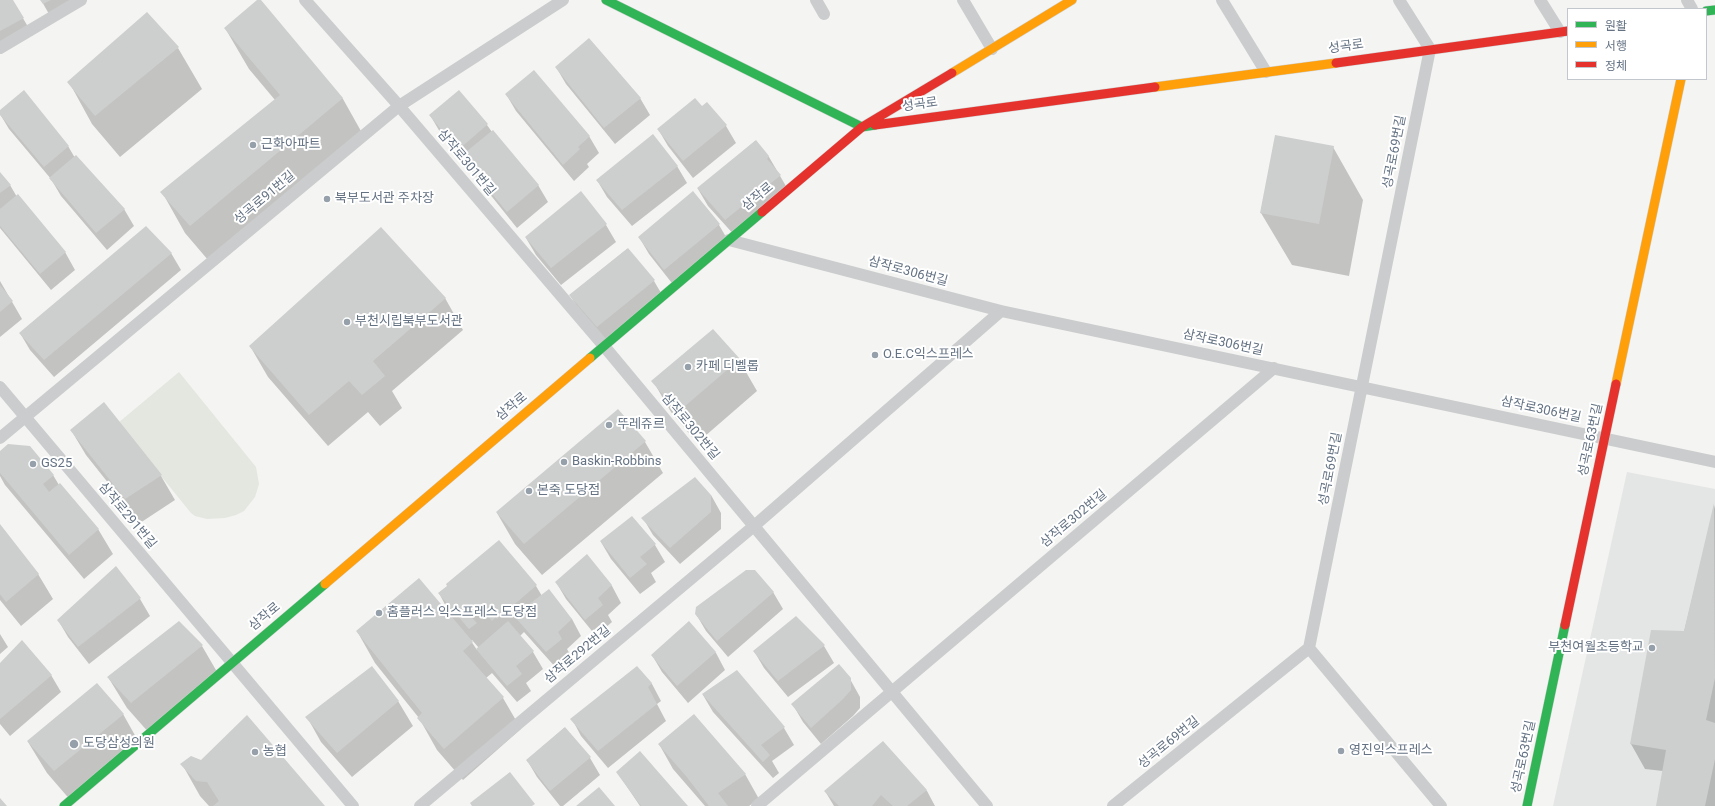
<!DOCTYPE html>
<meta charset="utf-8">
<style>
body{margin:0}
#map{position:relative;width:1715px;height:806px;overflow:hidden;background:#f4f4f2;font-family:Roboto,"Noto Sans KR",sans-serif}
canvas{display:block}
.legend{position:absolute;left:1567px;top:8px;width:140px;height:72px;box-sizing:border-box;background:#fff;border:1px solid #c1c7cd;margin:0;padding:5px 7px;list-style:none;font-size:12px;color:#647283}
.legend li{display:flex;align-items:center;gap:8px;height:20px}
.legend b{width:20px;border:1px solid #c1c7cd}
</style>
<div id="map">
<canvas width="1715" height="806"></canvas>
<ul class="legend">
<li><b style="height:5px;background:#30b455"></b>원활</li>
<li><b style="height:5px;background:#ff9f0a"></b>서행</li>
<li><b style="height:5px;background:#e5322d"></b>정체</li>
</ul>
</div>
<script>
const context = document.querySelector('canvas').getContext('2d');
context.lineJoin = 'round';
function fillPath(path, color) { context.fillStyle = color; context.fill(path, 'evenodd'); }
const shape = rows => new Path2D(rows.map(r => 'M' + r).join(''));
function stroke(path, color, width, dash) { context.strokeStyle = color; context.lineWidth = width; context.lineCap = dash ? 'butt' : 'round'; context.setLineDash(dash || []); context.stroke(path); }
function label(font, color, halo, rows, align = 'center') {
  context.font = font + ' Roboto,"Noto Sans KR",sans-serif'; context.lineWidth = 4; context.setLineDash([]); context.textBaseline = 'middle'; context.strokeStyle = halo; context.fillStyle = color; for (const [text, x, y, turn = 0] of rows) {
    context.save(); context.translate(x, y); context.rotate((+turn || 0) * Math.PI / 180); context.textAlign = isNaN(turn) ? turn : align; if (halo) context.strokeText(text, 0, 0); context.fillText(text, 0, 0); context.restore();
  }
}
fillPath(shape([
 [1627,472,1715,489,1715,806,1553,806]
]), '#e4e6e5');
fillPath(shape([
 [179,372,256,467,259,484,255,497,244,511,236,515,225,518,207,519,195,516,191,513,118,423]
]), '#e3e7e0');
fillPath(shape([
 [0,0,12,0,33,35,0,49],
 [41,0,80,0,53,21],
 [258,0,343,99,366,140,214,267,185,233,162,192,275,100,249,69,225,28],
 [178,48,202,89,120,157,92,124,69,82],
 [556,67,640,98,650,115,615,144,566,84],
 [459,92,487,125,492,132,538,185,548,202,517,228,440,132,430,115],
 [506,94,589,136,599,153,587,164,589,167,574,181,516,111],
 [707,103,726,126,736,143,693,178,668,146,658,129,702,107],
 [0,111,68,146,75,158,124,209,134,226,107,250,61,196,51,179,9,129,0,114],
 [755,141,769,157,790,193,736,237,708,206,698,189],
 [1333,147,1363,200,1349,276,1292,265,1261,213],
 [677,166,687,183,632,226,607,197,597,180],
 [0,173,10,185,17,197,65,252,75,270,51,290,0,228],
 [693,193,719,225,729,242,675,287,649,254,639,237],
 [606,225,616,242,561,285,536,255,526,238],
 [627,249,654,281,664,298,607,344,580,312,570,295],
 [171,253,181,270,54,377,30,350,20,333],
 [0,281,22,319,0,337],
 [445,298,463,330,392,391,402,408,380,426,368,412,328,446,268,377,250,346],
 [713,330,739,360,757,391,697,443,671,412,653,381],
 [618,410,645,442,663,473,542,575,515,544,497,513],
 [71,430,161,476,175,500,140,523,86,455],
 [0,452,53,475,59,485,98,529,113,554,84,579,5,485,0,476],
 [711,495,721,513,721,529,680,564,653,535,643,518],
 [1715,505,1715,806,1657,806,1663,771,1645,769,1631,744,1684,632],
 [632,518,655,545,665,562,651,573,656,582,640,594,611,559,601,542],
 [0,525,38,574,53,599,21,626,0,600],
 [587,556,612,586,621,603,608,615,612,622,596,636,566,599,556,582],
 [116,567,140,599,150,616,89,664,68,637,58,620],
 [536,586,542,596,572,619,581,636,567,649,571,656,557,669,524,632,520,636,533,652,543,669,526,683,531,691,517,702,492,673,486,678,503,698,521,729,463,780,437,750,419,718,375,663,357,631,453,620,439,593],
 [472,640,479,648,477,650,471,641],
 [773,592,783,609,728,657,706,631,696,614],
 [689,623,716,653,725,670,688,703,662,672,652,655],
 [0,634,8,647,0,654],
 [202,646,220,677,150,734,127,708,108,677],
 [824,646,834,663,788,697,764,668,754,651],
 [0,664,51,675,61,692,10,736,0,724],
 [637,667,652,684,661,701,657,704,666,721,608,768,581,736,572,719],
 [737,672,784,728,794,745,772,761,779,773,773,778,713,712,703,695],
 [850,679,860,697,860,708,853,716,821,744,803,722,793,705],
 [398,701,413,726,352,777,321,742,307,717],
 [123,714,141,746,72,802,47,773,28,742],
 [564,728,590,758,600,775,563,806,560,806,537,777,527,760],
 [883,742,927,791,935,806,834,806,825,791],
 [659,744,745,774,759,799,749,806,705,806,673,769],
 [182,764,323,806,209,806,200,796],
 [617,772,686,806,640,806]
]), '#0003');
fillPath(shape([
 [0,0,13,0,24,18,0,31],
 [40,0,51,0,43,4],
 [257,0,261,0,343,98,190,226,160,192,280,95,224,28],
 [147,12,179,47,95,116,67,82],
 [589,38,641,98,604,128,555,67],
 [534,70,590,136,578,147,580,149,563,165,505,94],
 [24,90,69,146,44,167,0,115,0,110],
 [459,90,488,124,458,150,429,115],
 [695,98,702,106,707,102,727,125,683,161,657,129],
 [493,130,539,185,507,212,461,156],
 [653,134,678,166,622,210,596,180],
 [1275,135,1334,146,1319,224,1260,213],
 [756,140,769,156,767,159,781,175,725,220,697,188],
 [76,155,125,209,96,233,49,178],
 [0,172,11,185,0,193],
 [581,191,607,224,551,268,525,237],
 [693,191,720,224,664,270,638,237],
 [18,194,66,252,40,274,0,226,0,209],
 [146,226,172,253,44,360,19,333],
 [381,227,446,298,373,361,385,376,362,395,349,381,309,415,249,346],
 [628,248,655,280,597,327,569,295],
 [0,285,13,301,0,312],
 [713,329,740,359,678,412,651,381],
 [104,402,162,475,125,499,70,430],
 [618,409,646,441,524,544,496,512],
 [8,444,30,446,54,475,43,484,49,492,60,483,99,529,69,555,0,473,0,451],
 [695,477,711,495,711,512,670,548,641,518],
 [1714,503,1715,678,1706,720,1715,723,1715,759,1705,806,1656,806,1666,750,1630,744,1651,630,1684,631],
 [632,516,656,544,640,557,647,564,630,578,600,541],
 [0,524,39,574,6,602,0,594],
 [499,540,537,585,497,619,496,617,492,621,482,609,472,618,477,623,469,629,438,593,447,586,446,584],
 [587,554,612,585,598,598,603,605,585,620,555,582],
 [116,566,141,598,78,647,57,620],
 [746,570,755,570,774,592,717,641,695,614,696,607],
 [419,578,473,642,463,651,504,697,444,749,417,718,422,713,356,631],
 [549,589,572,619,558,632,562,639,546,652,514,616],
 [796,616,825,645,778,681,753,651],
 [179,621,203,645,131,703,107,677],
 [508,621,534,651,516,666,522,674,507,686,476,649],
 [689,621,716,652,677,686,651,655],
 [22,640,52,675,0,719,0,663],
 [839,664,851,678,851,690,843,699,811,728,791,704],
 [372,666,399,701,337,753,305,717],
 [637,666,652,683,648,687,657,704,598,751,570,719],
 [737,670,785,727,761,745,770,755,763,762,702,694],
 [97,683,124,714,54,771,27,741],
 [694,714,746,774,718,793,728,806,709,806,686,776,658,744],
 [247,715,325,806,213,806,219,801,207,782,196,781,180,764,191,756,201,760],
 [565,727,591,757,550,791,526,760],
 [883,741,927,790,907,806,893,806,881,795,872,806,839,806,824,791],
 [640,751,688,806,641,806,616,772],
 [510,772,535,804,532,806,472,806,470,803],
 [599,787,615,806,576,806],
 [0,798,7,806,0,806]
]), '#cdcece');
const fast = shape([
 [606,0,862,127,875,125],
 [1706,11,1715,10],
 [590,358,762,212],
 [64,806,325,584],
 [1527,806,1565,625]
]);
const slow = shape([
 [952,73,1072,0],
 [1155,87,1336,63],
 [1616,384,1681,79],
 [325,584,590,358]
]);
const jam = shape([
 [1336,63,1568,31],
 [875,125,1155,87],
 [762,212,862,127,952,73],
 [1565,625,1616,384]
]);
stroke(fast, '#d0d2d2', 10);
stroke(slow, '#d0d2d2', 10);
stroke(jam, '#d0d2d2', 10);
stroke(shape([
 [305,0,393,99,604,346,987,806],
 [816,0,824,14],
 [963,0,992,49],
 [1222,0,1266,72],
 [1540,0,1560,32],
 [1687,0,1692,9],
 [0,48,81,0],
 [729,240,1001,311,1715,462],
 [0,387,353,806],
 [0,438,399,106,563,0],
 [1309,648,1441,806],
 [420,806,754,526,1001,311],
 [757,806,1274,368],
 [1113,806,1309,648,1430,49,1399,0]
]), '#cbcccd', 12);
stroke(fast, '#30b455', 9);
stroke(slow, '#ff9f0a', 9);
stroke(jam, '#e5322d', 9);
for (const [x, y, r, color] of [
 [253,145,4,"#96a0aa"],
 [327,199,4,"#96a0aa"],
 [347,322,4,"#96a0aa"],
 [875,355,4,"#96a0aa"],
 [688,367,4,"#96a0aa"],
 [609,425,4,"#96a0aa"],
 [564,462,4,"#96a0aa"],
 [33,464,4,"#96a0aa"],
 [529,491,4,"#96a0aa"],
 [379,613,4,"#96a0aa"],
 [1652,648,4,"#96a0aa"],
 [74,744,5,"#96a0aa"],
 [1341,751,4,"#96a0aa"],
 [255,752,4,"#96a0aa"]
]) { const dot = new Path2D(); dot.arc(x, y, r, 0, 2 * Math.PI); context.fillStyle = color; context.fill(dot); stroke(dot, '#fff', 1.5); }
label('13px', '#647283', '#fff', [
 ["성곡로",1346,47,-8],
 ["성곡로",920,105,-8],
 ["성곡로69번길",1395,152,-79],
 ["삼작로301번길",466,163,50],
 ["삼작로",758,197,-40],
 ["성곡로91번길",265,198,-40],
 ["삼작로306번길",908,272,15],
 ["삼작로306번길",1223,343,12],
 ["삼작로",512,407,-40],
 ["삼작로306번길",1541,410,12],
 ["삼작로302번길",690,427,50],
 ["성곡로63번길",1591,440,-78],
 ["성곡로69번길",1331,469,-79],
 ["삼작로291번길",127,516,50],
 ["삼작로302번길",1074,519,-40],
 ["삼작로",265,617,-40],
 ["삼작로292번길",578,655,-40],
 ["성곡로69번길",1169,743,-39],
 ["성곡로63번길",1524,757,-78]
]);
label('13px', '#647283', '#fff', [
 ["근화아파트",261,145],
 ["북부도서관 주차장",335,199],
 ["부천시립북부도서관",355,322],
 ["O.E.C익스프레스",883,355],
 ["카페 디벨롭",696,367],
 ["뚜레쥬르",617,425],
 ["Baskin-Robbins",572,462],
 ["GS25",41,464],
 ["본죽 도당점",537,491],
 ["홈플러스 익스프레스 도당점",387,613],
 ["부천여월초등학교",1644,648,"right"],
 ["도당삼성의원",83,744],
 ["영진익스프레스",1349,751],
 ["농협",263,752]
], 'left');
</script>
